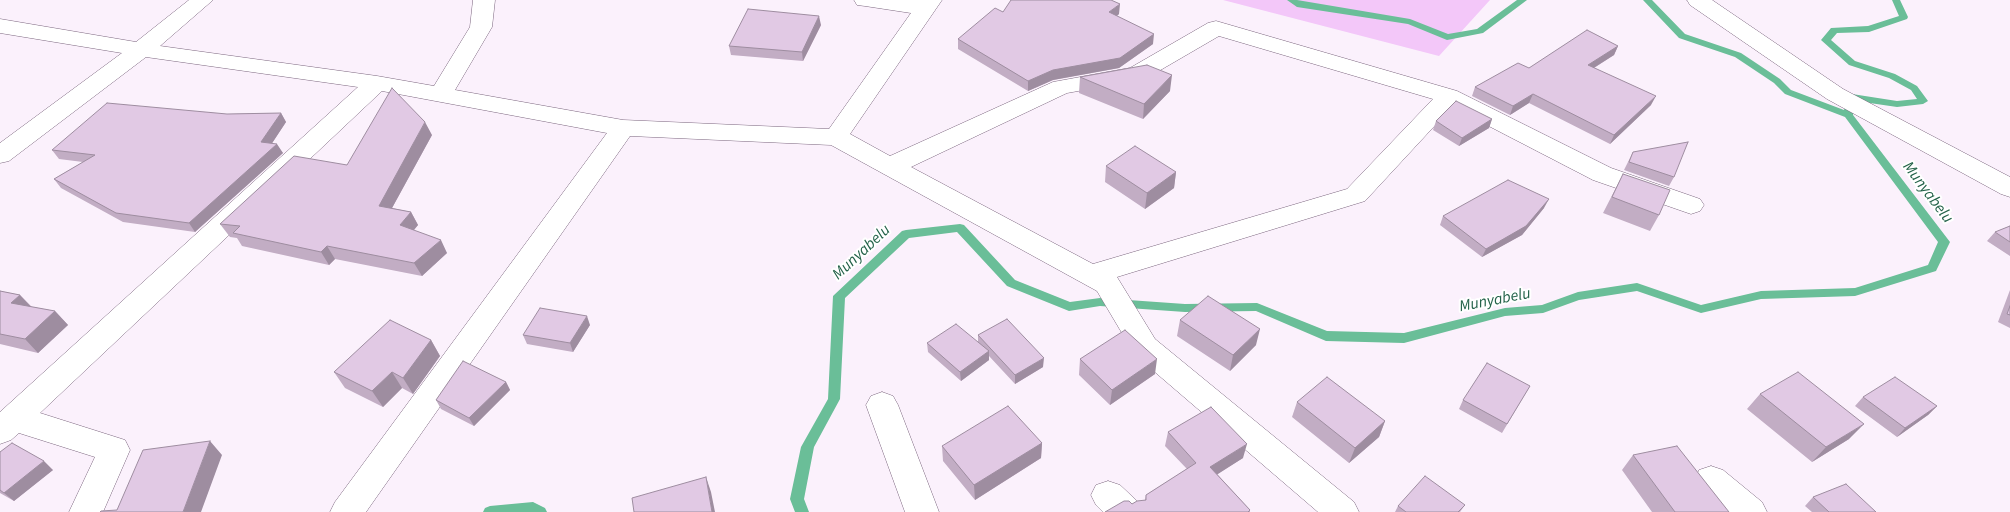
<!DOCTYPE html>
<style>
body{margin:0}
canvas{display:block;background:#fbf1fc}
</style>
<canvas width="2010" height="512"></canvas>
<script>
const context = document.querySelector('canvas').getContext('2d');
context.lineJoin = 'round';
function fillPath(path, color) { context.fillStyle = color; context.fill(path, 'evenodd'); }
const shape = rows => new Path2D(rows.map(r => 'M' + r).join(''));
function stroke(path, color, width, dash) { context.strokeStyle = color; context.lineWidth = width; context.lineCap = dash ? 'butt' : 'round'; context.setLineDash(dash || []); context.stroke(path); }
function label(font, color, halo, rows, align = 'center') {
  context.font = font + ' "Source Sans 3",sans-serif'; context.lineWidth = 4; context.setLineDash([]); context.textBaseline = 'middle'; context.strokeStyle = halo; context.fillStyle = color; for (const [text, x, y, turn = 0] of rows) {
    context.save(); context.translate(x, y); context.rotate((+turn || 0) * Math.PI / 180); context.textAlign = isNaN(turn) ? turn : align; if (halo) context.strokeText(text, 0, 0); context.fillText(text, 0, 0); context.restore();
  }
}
fillPath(shape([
 [1223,0,1490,0,1439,56]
]), '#f3c7f9');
fillPath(shape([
 [1287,0,1297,0,1410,19,1448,34,1477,29,1517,0,1527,0,1483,33,1447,40,1408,24,1297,7,1287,0],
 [1643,0,1652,0,1685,34,1741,53,1780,79,1791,90,1844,110,1847,97,1852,94,1897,101,1917,99,1911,90,1889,78,1849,65,1821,40,1831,28,1868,26,1899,16,1892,0,1900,0,1908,17,1907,19,1869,32,1837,33,1831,40,1855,61,1895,74,1917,86,1928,101,1923,104,1897,107,1856,101,1853,115,1950,242,1936,271,1855,296,1761,299,1701,313,1637,291,1579,300,1543,313,1505,316,1404,343,1326,341,1256,311,1185,312,1100,306,1069,311,1007,286,957,232,909,238,845,298,840,399,814,447,804,499,809,512,795,512,790,499,801,447,828,399,833,296,902,231,906,230,960,224,964,225,1015,280,1070,302,1100,298,1185,304,1257,303,1327,331,1404,333,1505,308,1542,305,1578,292,1637,283,1701,305,1761,291,1855,288,1928,265,1938,242,1845,117,1785,94,1774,83,1735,57,1679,38,1643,0],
 [533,502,545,508,547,512,483,512,485,508,490,506,533,502]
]), '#6abe98');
const minor = shape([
 [189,0,213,0,160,46,377,76,434,86,470,27,473,0,495,0,492,27,455,90,623,120,829,129,911,13,865,6,857,5,854,0,942,0,850,134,890,156,1053,82,1130,68,1208,23,1216,21,1457,91,1611,168,1700,199,1704,205,1700,211,1691,214,1593,180,1452,107,1365,201,1117,277,1155,339,1354,502,1359,512,1318,512,1135,355,1097,291,831,145,630,136,366,512,330,512,335,502,607,133,382,91,40,413,125,440,130,450,103,512,69,512,95,457,19,433,11,440,0,444,0,412,358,87,146,57,9,161,0,163,0,143,122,53,0,33,0,19,136,42,189,0],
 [1219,36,1433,99,1347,189,1093,264,911,167,1067,93,1145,79,1219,36],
 [1687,0,1712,0,1843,89,2010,177,2010,197,2001,194,1827,99,1690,5,1687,0],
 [882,392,893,396,898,405,939,512,905,512,866,405,871,396,882,392],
 [1711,466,1723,470,1762,502,1767,512,1726,512,1699,490,1695,480,1699,470,1711,466],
 [1108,481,1120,485,1138,502,1143,512,1103,512,1096,505,1091,495,1096,485,1108,481]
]);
stroke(minor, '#7c677f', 1);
fillPath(minor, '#fff');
fillPath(shape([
 [1003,12,1119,14,1117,16,1153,44,1119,68,1053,80,1028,91,958,49,958,39],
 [821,25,803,61,731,55,729,46],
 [1618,46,1614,55,1594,68,1651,105,1610,144,1529,103,1510,115,1472,96,1475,87,1529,68],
 [1080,77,1170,91,1143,119,1079,93],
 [281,113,286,122,272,143,283,153,195,232,123,222,61,188,54,179,83,162,59,159,52,150,227,114],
 [1492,119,1489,128,1459,146,1433,130,1436,121],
 [432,135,392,208,411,212,418,225,414,230,447,253,422,276,335,259,329,265,242,246,237,238,230,237,220,224,347,165],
 [1633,152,1674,177,1669,186,1624,170],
 [1106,166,1176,172,1174,188,1145,209,1105,182],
 [1623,174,1659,215,1650,231,1603,213],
 [1544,208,1522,235,1482,257,1440,225,1443,216],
 [2010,226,2010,256,1987,241,1995,232],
 [2010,290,2010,328,1998,322],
 [0,291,20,295,32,307,55,311,68,325,38,353,0,344],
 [1180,320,1256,345,1230,371,1177,336],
 [590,325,573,352,527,344,523,335],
 [978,335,1043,367,1015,384,989,356,989,360,961,381,928,352,927,343,978,342],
 [431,340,440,356,413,394,402,388,383,407,345,388,334,372],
 [1080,359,1155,374,1110,405,1079,375],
 [506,382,510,390,474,426,441,409,436,400],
 [1530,386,1502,433,1459,409,1463,400],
 [1760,394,1849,439,1812,462,1747,409],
 [1863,397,1937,406,1928,415,1897,437,1855,406],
 [1297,402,1385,421,1379,437,1349,463,1292,417],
 [1168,432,1243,458,1217,474,1250,510,1250,512,1105,512,1145,500,1146,495,1187,469,1165,446],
 [1042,443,1041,458,975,500,943,461,942,446],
 [0,452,53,470,14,501,0,493],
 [1633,455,1729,512,1652,512,1622,470],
 [1813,497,1876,512,1812,512,1805,506],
 [1465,505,1460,512,1395,512,1398,506]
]), '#c2adc4');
fillPath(shape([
 [1120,4,1119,14,1109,22,1109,12],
 [819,16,821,25,803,61,802,52],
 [1154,34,1153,44,1119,68,1053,80,1028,91,1028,81,1053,70],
 [1618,46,1614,55,1584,74,1588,65],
 [1172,75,1170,91,1143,119,1144,104],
 [1533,94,1529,103,1510,115,1513,106],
 [1656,96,1651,105,1610,144,1614,135],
 [281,113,286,122,267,151,261,142],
 [1492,119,1489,128,1459,146,1462,138],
 [425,122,432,135,386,219,379,206],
 [277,144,283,153,195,232,189,223],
 [1176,172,1174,188,1145,209,1147,193],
 [1549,199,1544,208,1522,235,1482,257,1486,249],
 [411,212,418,225,407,238,400,225],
 [441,240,447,253,422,276,414,263],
 [327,246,335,259,329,265,321,252],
 [20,295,33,309,11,303],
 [55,311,68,325,38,353,25,339],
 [587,316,590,325,573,352,570,343],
 [1260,329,1256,345,1230,371,1233,355],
 [431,340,440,356,413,394,403,378],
 [989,351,989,360,961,381,960,372],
 [1044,358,1043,367,1015,384,1015,375],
 [1157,359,1155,374,1110,405,1112,390],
 [392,372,402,388,383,407,372,391],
 [506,382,510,390,474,426,469,418],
 [1937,406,1928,415,1897,437,1905,428],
 [1385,421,1379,437,1349,463,1355,448],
 [1864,424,1849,439,1812,462,1826,447],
 [210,441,222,455,201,512,183,512],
 [1042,443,1041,458,975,500,974,485],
 [1247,444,1243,458,1207,481,1210,467],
 [44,461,53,470,14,501,4,493],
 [706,477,711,492,715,512,712,512]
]), '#9e8da0');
const building = shape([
 [1011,0,1111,0,1120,4,1109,12,1154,34,1120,58,1053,70,1028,81,958,39,995,8,1003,12,1011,0],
 [748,9,819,16,802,52,729,46,748,9],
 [1587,30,1618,46,1588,65,1656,96,1614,135,1533,94,1513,106,1475,87,1518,63,1529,68,1587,30],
 [1147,65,1172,75,1144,104,1080,77,1147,65],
 [392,88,425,122,379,206,411,212,400,225,441,240,414,263,327,246,321,252,233,233,240,226,220,224,294,156,347,165,392,88],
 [1456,101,1492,119,1462,138,1436,121,1456,101],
 [107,103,227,114,281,113,261,142,277,144,189,223,116,213,54,179,95,155,52,150,107,103],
 [1688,142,1674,177,1629,162,1633,152,1688,142],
 [1135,146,1176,172,1147,193,1106,166,1135,146],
 [1623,174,1670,190,1659,215,1612,197,1623,174],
 [1508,180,1549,199,1526,226,1486,249,1443,216,1508,180],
 [2010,226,2010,242,1995,232,2010,226],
 [0,291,20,295,11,303,55,311,25,339,0,334,0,291],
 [1208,296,1260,329,1233,355,1180,320,1208,296],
 [2010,306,2010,315,2007,314,2010,306],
 [540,308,587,316,570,343,523,335,540,308],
 [1007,319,1044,358,1015,375,978,335,1007,319],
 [390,320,431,340,403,378,392,372,372,391,334,372,390,320],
 [956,324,989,351,960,372,927,343,956,324],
 [1125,330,1157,359,1112,390,1080,359,1125,330],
 [463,361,506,382,469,418,436,400,463,361],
 [1487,363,1530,386,1507,424,1463,400,1487,363],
 [1798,372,1864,424,1826,447,1760,394,1798,372],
 [1327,377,1385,421,1355,448,1297,402,1327,377],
 [1895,377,1937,406,1905,428,1863,397,1895,377],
 [1008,406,1042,443,974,485,942,446,1008,406],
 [1211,407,1247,444,1210,467,1250,510,1248,512,1105,512,1124,501,1129,501,1132,504,1137,501,1146,500,1146,495,1196,463,1168,432,1211,407],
 [210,441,183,512,100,512,101,511,117,510,143,450,210,441],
 [12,443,44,461,4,493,0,490,0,452,12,443],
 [1677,446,1729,512,1675,512,1633,455,1677,446],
 [1425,476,1465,505,1458,512,1406,512,1398,506,1425,476],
 [706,477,712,512,634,512,632,498,706,477],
 [1846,484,1876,512,1829,512,1813,497,1846,484]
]);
fillPath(building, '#e1c9e4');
stroke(building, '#9e8da0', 1);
label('italic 16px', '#236249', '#fff', [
 ["Munyabelu",1927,193,53],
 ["Munyabelu",862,253,-43],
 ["Munyabelu",1495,301,-11]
]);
</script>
